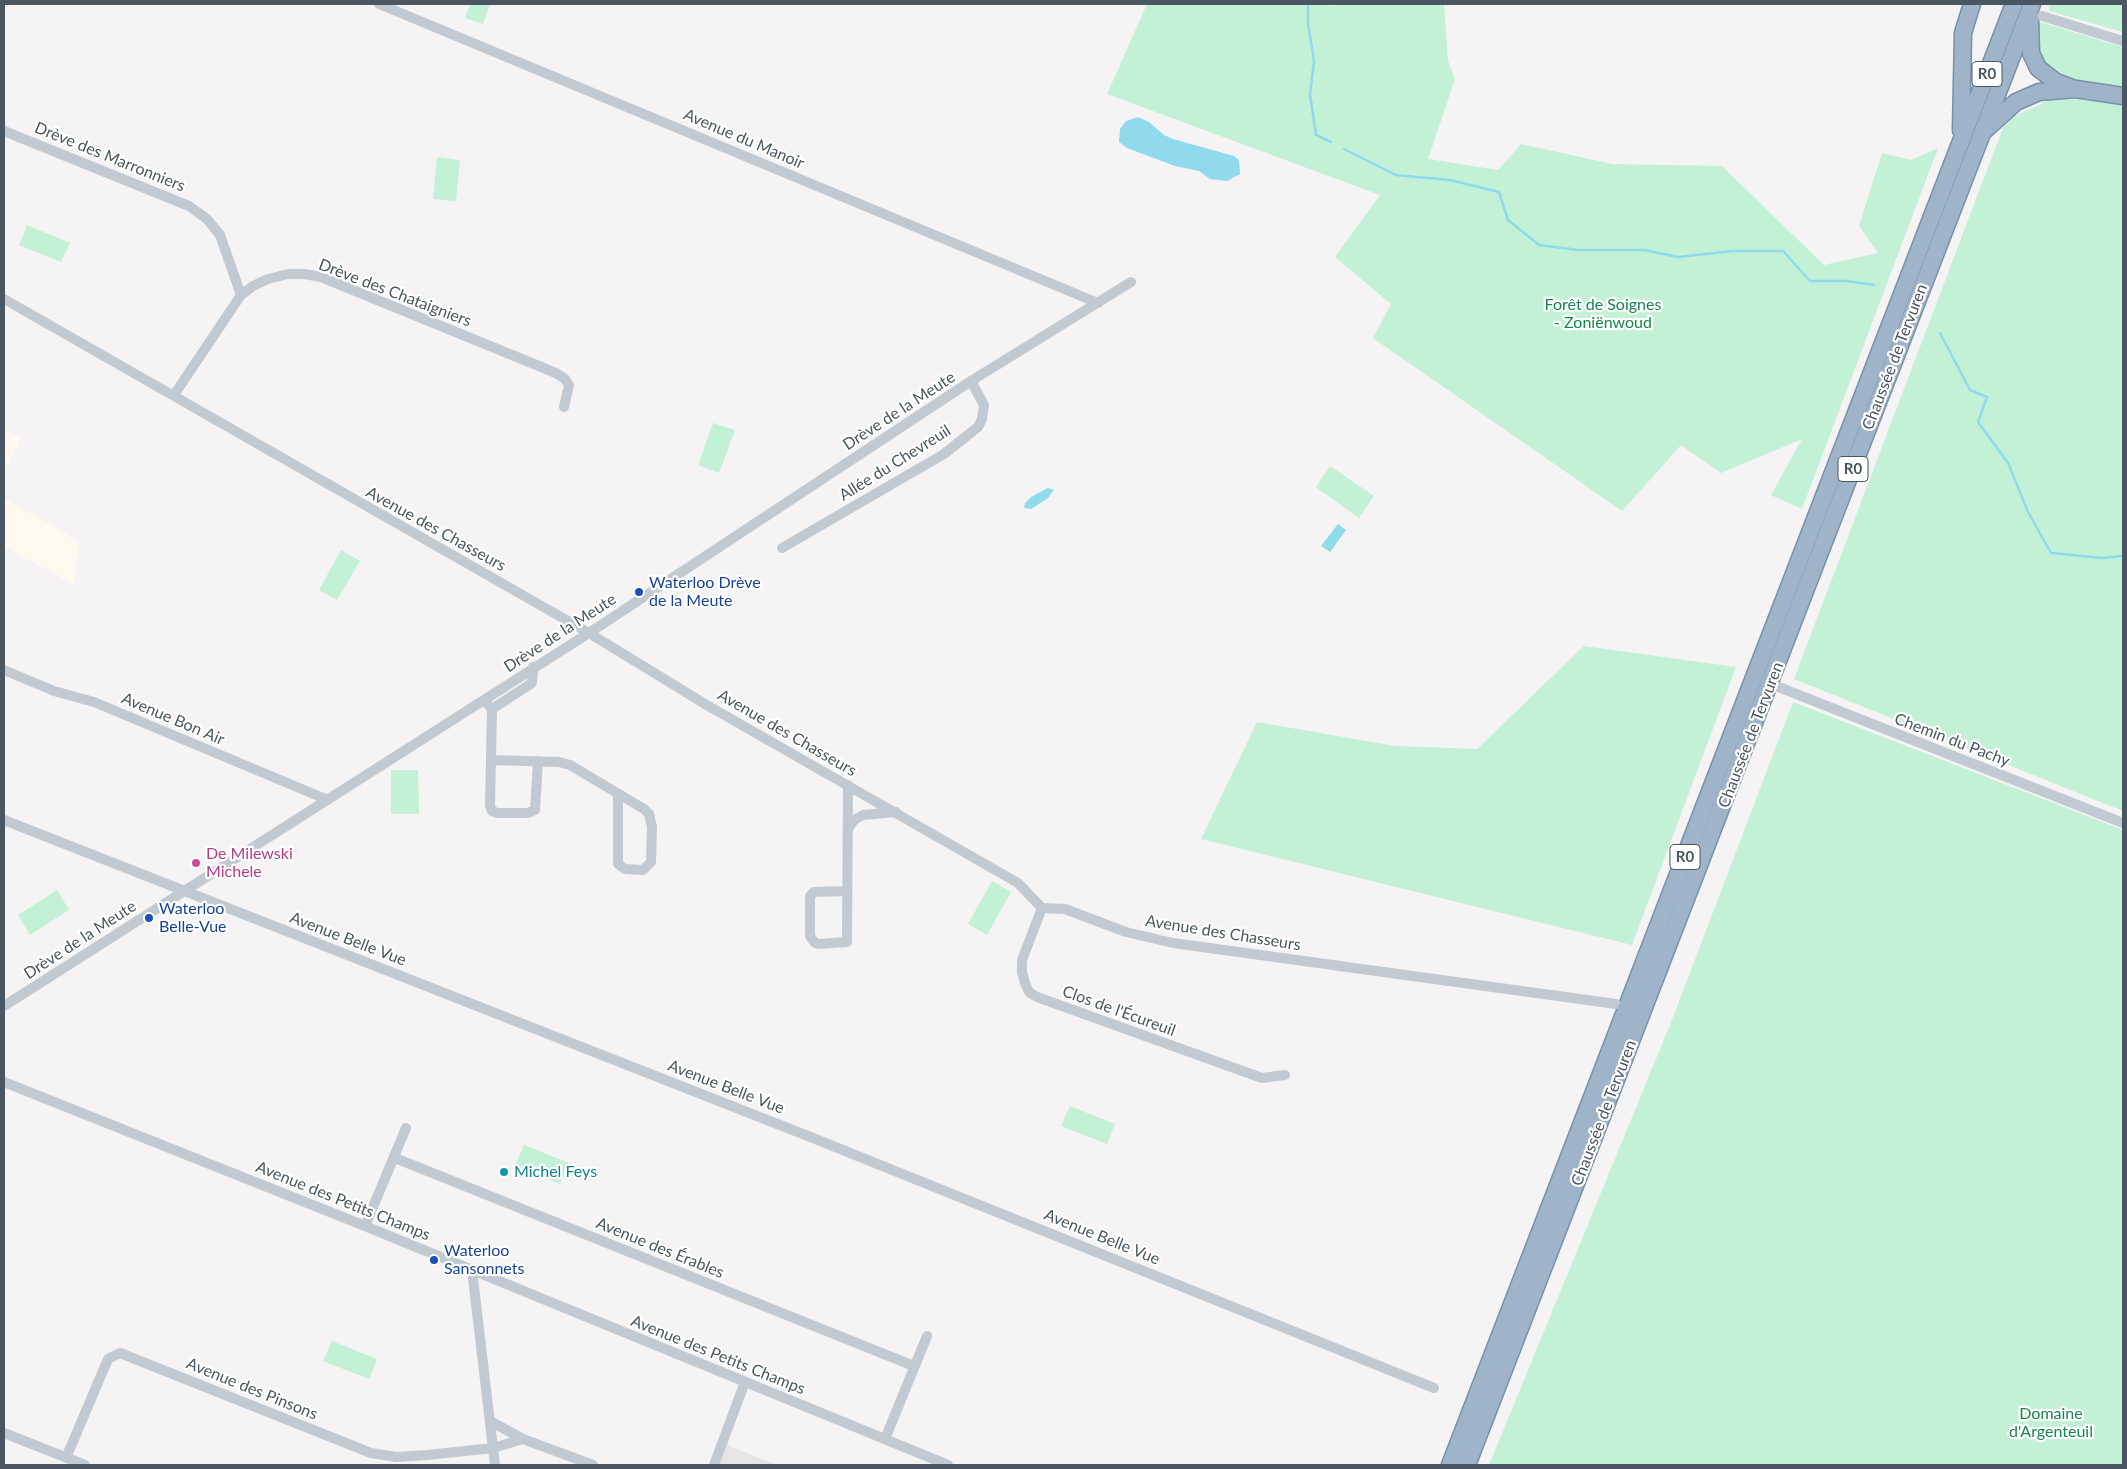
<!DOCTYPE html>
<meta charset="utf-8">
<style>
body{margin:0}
#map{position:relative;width:2127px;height:1469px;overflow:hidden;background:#f5f3f3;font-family:Lato,sans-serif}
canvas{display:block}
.frame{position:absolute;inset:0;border:5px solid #4a5661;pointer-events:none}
</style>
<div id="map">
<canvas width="2127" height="1469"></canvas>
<div class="frame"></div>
</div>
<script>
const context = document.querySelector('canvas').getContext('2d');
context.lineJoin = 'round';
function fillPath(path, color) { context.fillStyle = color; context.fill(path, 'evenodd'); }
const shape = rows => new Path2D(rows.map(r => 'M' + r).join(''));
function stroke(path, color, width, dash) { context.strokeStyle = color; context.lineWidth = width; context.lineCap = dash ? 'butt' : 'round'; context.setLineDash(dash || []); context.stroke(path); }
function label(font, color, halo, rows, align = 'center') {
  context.font = font + ' Lato,sans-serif'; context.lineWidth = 4.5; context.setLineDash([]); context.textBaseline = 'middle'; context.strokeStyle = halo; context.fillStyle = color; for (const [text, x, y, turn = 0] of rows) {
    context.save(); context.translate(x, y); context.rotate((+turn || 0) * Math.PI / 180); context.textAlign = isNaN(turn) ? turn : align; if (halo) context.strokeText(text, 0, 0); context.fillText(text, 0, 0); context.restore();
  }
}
fillPath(shape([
 [4,428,21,438,4,472],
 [4,498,79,541,74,585,7,548,4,554]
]), '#fdf9ef');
fillPath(shape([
 [727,1445,777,1465,719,1465]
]), '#e6e4e5');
fillPath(shape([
 [470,4,490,4,483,24,465,18],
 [1147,4,1328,4,1328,6,1345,4,1444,4,1448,61,1455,79,1428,159,1498,170,1521,144,1612,164,1722,166,1824,265,1878,253,1859,226,1882,153,1911,160,1938,148,1802,509,1771,495,1802,439,1721,473,1681,445,1622,511,1373,338,1391,304,1335,257,1380,195,1107,94],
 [2050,4,2123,4,2123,32,2049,11],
 [2040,22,2123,47,2123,90,2069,82,2044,66,2034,40],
 [2058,96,2123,104,2123,811,1794,679,2006,120],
 [437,157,460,160,456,201,433,199],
 [27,225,70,243,61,262,19,245],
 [713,423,735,430,719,473,698,465],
 [1330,466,1374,496,1359,518,1316,487],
 [341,550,360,561,337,600,319,590],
 [1584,646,1736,667,1632,945,1201,839,1257,722,1395,746,1477,749],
 [1793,702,2123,830,2123,1465,1489,1465,1672,1020],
 [391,770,418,770,419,814,391,814],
 [992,881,1011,892,987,935,968,924],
 [57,890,69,910,30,935,18,915],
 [1070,1106,1115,1124,1107,1144,1061,1126],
 [524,1145,569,1163,560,1184,515,1166],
 [332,1341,377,1359,369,1379,323,1361]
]), '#c3f1d5');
fillPath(shape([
 [1138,117,1149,122,1164,135,1173,139,1234,156,1239,160,1240,174,1227,181,1210,179,1199,171,1175,166,1127,148,1119,142,1120,129,1126,121],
 [1048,488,1054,490,1048,498,1031,509,1024,508,1025,503,1031,497],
 [1338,524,1346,530,1330,552,1321,546]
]), '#90daee');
stroke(shape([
 [1308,4,1308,24,1314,61,1310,94,1316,135,1331,142],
 [1344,149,1396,175,1450,180,1499,192,1508,220,1539,245,1579,250,1644,250,1678,257,1733,251,1783,251,1810,281,1847,281,1874,285],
 [1940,333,1970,390,1987,397,1978,422,2008,463,2028,512,2051,553,2103,558,2123,556]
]), '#90daee', 2.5);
const trunk = shape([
 [2030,19,2031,53,2038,68,2056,82,2072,88],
 [1961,130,1963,33,1972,4],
 [1985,130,2016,102,2039,92,2076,89,2123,96],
 [1450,1465,2014,4],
 [1467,1465,2032,4]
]);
stroke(trunk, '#7690ad', 19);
stroke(shape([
 [379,4,1098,303],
 [2042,16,2123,41],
 [4,131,189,206,207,219,220,235,241,295],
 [4,299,589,633,705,704,1018,883,1042,908,1065,909,1126,932,1173,943,1616,1004],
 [174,395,241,295,253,286,268,279,288,274,304,274,321,277,556,373,565,379,569,385,564,407],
 [782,548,944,454,978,427,982,419,984,405,971,381],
 [4,670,54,691,94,702,328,800],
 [1771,684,2123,823],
 [484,700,492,709,490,806,492,811,497,813,528,813,535,810,538,761],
 [492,709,532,683,533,667],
 [492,760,559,762,570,765,644,809,649,814,652,827,651,862,643,870,625,869,618,864,618,794],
 [4,820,813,1138,1434,1388],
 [848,829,854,820,863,815,896,812],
 [847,891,814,892,810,896,810,936,814,942,818,944,847,942,848,785],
 [1042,908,1022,960,1022,972,1025,983,1029,992,1037,997,1262,1078,1285,1075],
 [4,1006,589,633,971,381,1131,282],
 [4,1082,365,1226,948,1465],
 [395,1158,914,1366],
 [365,1226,406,1128],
 [472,1270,495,1465],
 [490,1421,523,1439,593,1465],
 [4,1433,85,1465],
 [885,1439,927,1336],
 [66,1458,108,1359,120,1353,371,1453,396,1457,427,1455,493,1448,523,1439],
 [714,1465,745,1382]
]), '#c1cad2', 10);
stroke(trunk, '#9fb4c9', 16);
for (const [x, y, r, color] of [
 [639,592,5,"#1a4fb4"],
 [196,863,5,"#d1479c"],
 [149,918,5,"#1a4fb4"],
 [504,1172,5,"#0f9aa8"],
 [434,1260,5,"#1a4fb4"]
]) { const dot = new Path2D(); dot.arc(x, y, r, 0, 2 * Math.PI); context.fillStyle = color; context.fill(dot); stroke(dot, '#fff', 2); }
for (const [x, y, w] of [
 [1987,74,30],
 [1853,469,30],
 [1685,857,30]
]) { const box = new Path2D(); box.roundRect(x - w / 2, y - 12.5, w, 25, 4); context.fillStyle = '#fff'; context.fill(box); stroke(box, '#4a5661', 1); }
label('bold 15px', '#4a5661', null, [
 ["R0",1987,74],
 ["R0",1853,469],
 ["R0",1685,857]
]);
label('16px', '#4a5661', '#fff', [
 ["Avenue du Manoir",744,139,23],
 ["Drève des Marronniers",110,157,22],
 ["Drève des Chataigniers",395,293,21],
 ["Chaussée de Tervuren",1895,357,-69],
 ["Drève de la Meute",899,411,-33],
 ["Allée du Chevreuil",895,463,-32],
 ["Avenue des Chasseurs",436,529,29],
 ["Drève de la Meute",560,633,-33],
 ["Avenue Bon Air",173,719,23],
 ["Avenue des Chasseurs",787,733,30],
 ["Chaussée de Tervuren",1751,735,-69],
 ["Chemin du Pachy",1952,740,21],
 ["Avenue des Chasseurs",1223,933,9],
 ["Avenue Belle Vue",348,939,21],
 ["Drève de la Meute",80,940,-33],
 ["Clos de l'Écureuil",1119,1011,20],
 ["Avenue Belle Vue",726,1087,21],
 ["Chaussée de Tervuren",1604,1113,-69],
 ["Avenue des Petits Champs",343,1201,22],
 ["Avenue Belle Vue",1102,1237,22],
 ["Avenue des Érables",660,1248,22],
 ["Avenue des Petits Champs",718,1355,22],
 ["Avenue des Pinsons",252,1389,22]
]);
label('16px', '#17864f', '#fff', [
 ["Forêt de Soignes",1603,305],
 ["- Zoniënwoud",1603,323],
 ["Domaine",2051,1414],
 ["d'Argenteuil",2051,1432]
]);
label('16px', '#164399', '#fff', [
 ["Waterloo Drève",649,583],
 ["de la Meute",649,601],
 ["Waterloo",159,909],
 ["Belle-Vue",159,927],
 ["Waterloo",444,1251],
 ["Sansonnets",444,1269]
], 'left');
label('16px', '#b23c85', '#fff', [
 ["De Milewski",206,854],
 ["Michele",206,872]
], 'left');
label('16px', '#0d838f', '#fff', [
 ["Michel Feys",514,1172]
], 'left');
</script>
